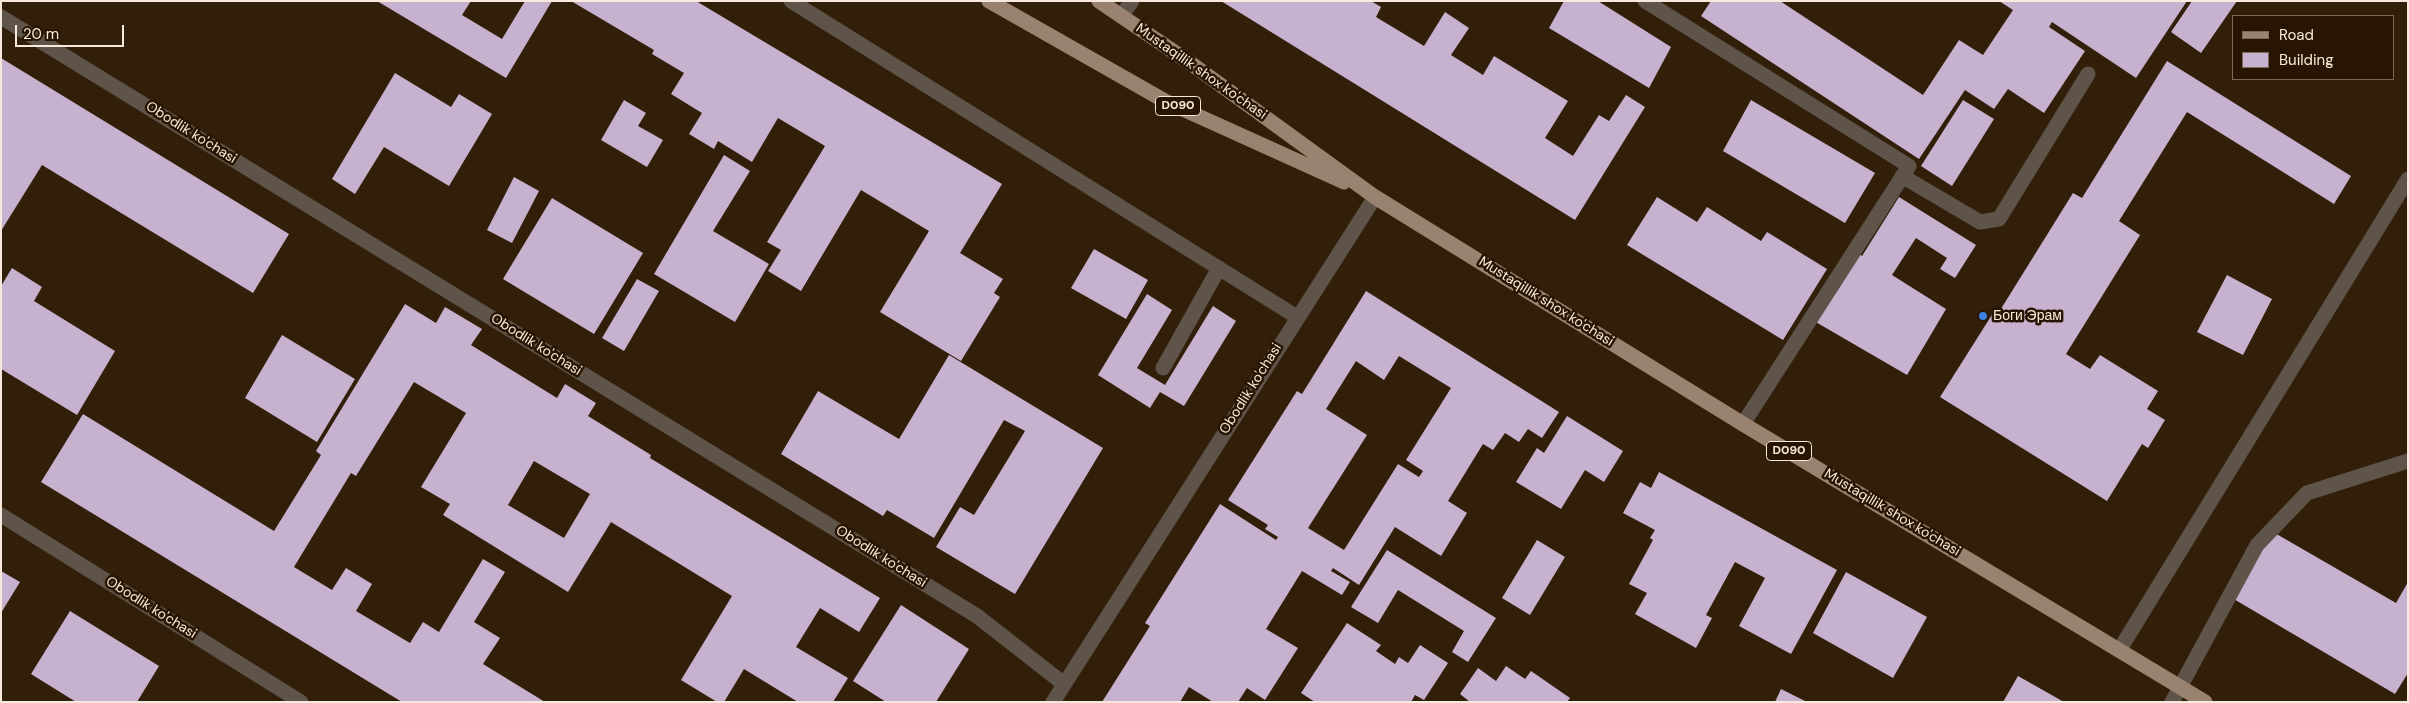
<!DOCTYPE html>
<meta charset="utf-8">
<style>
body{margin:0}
#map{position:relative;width:2409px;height:703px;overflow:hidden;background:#321f09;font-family:"DM Sans",sans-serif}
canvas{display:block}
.frame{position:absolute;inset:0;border:2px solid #f7e9dc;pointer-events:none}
.legend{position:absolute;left:2232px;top:15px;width:162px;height:65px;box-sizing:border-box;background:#281501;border:1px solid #7b6a59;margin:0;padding:6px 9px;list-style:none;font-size:15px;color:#f7e9dc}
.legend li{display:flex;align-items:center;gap:10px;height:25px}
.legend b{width:25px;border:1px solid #7b6a59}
.scale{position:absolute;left:15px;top:25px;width:109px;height:22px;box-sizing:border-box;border:2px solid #f7e9dc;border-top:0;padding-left:6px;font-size:15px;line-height:18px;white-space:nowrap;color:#f7e9dc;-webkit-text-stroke:4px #281501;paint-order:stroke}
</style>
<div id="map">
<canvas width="2409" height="703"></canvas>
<div class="frame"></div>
<ul class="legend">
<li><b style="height:6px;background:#998370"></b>Road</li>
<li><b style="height:14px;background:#c6b2cf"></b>Building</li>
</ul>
<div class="scale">20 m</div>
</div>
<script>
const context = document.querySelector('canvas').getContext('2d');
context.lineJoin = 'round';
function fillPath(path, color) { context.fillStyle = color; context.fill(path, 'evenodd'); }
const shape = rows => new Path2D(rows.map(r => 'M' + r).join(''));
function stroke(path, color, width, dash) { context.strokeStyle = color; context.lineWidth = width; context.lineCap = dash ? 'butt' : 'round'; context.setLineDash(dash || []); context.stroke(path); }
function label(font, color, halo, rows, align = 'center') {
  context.font = font + ' "DM Sans",sans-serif'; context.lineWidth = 5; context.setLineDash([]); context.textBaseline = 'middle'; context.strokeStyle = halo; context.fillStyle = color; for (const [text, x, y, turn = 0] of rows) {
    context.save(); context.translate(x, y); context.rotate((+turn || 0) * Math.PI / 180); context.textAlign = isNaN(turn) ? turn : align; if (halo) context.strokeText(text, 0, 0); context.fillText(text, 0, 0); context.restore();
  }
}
fillPath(shape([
 [377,1,471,1,462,15,502,39,525,1,552,1,506,78],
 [571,1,696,1,1002,184,960,253,1003,279,994,293,1000,297,961,361,880,312,929,231,861,190,801,291,768,271,781,250,767,242,825,146,778,118,752,162,718,141,714,149,689,134,702,113,671,94,684,73,652,54,654,50],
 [1221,1,1371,1,1381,7,1376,17,1424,46,1445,12,1469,28,1451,55,1483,75,1494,56,1568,101,1545,138,1573,156,1599,115,1609,121,1626,95,1645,107,1575,220],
 [1564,1,1598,1,1671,47,1649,88,1549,28],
 [1711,1,1780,1,1923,95,1959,40,1983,55,2013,10,1999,1,2187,1,2136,78,2052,22,2049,27,2085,51,2044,113,2008,89,1994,109,1965,90,1919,159,1701,16],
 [2192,1,2237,1,2201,53,2171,32],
 [1,58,289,234,253,293,42,165,1,231],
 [2167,61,2351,176,2334,204,2187,112,2119,221,2140,235,2066,354,2090,369,2100,355,2158,391,2147,409,2165,420,2148,448,2142,444,2107,501,1940,397,1995,310,1999,312,2073,193,2082,198],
 [395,73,451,107,459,94,492,114,449,186,384,147,355,194,332,179],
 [624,100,646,113,638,126,663,140,647,167,601,140],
 [1751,100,1875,173,1845,223,1723,151],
 [1963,100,1994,119,1952,186,1921,166],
 [724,155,750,171,713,231,769,264,735,322,654,274],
 [514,177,539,191,512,243,487,230],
 [1657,197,1697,222,1707,207,1761,241,1767,232,1827,269,1783,340,1627,245],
 [1899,197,1976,245,1955,278,1940,269,1947,258,1916,238,1892,275,1946,309,1907,375,1814,321,1858,253,1862,256],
 [552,198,643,253,594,334,503,279],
 [1094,249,1148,280,1126,319,1071,288],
 [12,268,42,287,34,301,115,351,77,415,1,369,1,286],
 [2227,275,2272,299,2243,355,2197,332],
 [637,279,659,291,624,351,602,338],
 [1366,291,1559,412,1542,438,1528,429,1519,442,1505,433,1493,450,1483,444,1448,501,1467,513,1441,556,1395,527,1359,585,1333,568,1331,571,1350,582,1342,595,1302,571,1266,629,1298,648,1265,700,1247,688,1238,702,1213,702,1189,687,1180,702,1102,702,1150,626,1145,623,1220,504,1276,540,1278,537,1265,529,1268,525,1228,500,1297,391,1302,394],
 [1399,356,1451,388,1406,460,1423,471,1419,477,1398,464,1344,550,1308,528,1367,435,1326,409,1356,361,1384,380],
 [1147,294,1172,310,1137,368,1165,385,1213,306,1236,321,1184,406,1160,392,1150,408,1098,375],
 [405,304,436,323,445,307,482,329,471,345,557,398,565,384,596,403,588,416,651,455,650,458,880,598,859,632,820,608,796,647,848,678,833,702,798,702,744,669,724,702,717,702,681,680,732,596,611,522,568,592,443,515,450,504,421,487,466,413,414,382,356,476,351,473,294,567,332,590,346,568,372,584,356,611,410,643,423,622,439,632,483,559,505,572,474,622,500,638,483,664,545,702,402,702,41,482,83,414,274,531,321,455,316,451],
 [534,461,590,494,564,538,508,505],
 [282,335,355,379,317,442,245,398],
 [949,355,1103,448,1015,594,936,547,960,507,974,515,1025,431,1004,420,934,538,887,510,883,516,781,454,818,391,899,439],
 [1567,416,1623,451,1604,482,1585,470,1561,509,1516,482,1537,448,1544,453],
 [1659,472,1837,570,1791,654,1739,626,1765,578,1735,562,1706,615,1712,618,1696,648,1635,614,1647,593,1629,584,1653,540,1650,538,1655,530,1623,513,1640,482,1651,488],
 [2273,532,2396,603,2408,582,2408,673,2395,694,2232,598],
 [1537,540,1565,557,1530,615,1502,598],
 [1387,550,1496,618,1468,662,1452,652,1464,631,1398,590,1378,623,1351,607],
 [1,571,20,582,1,613],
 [1846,572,1927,617,1893,678,1813,633],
 [901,605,969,649,936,702,886,702,853,681],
 [70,611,159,666,137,702,76,702,31,674],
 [1347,623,1381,645,1376,651,1395,664,1399,657,1408,663,1420,645,1448,663,1424,700,1415,695,1411,702,1315,702,1301,693],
 [1506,666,1525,679,1531,671,1570,698,1567,702,1470,702,1460,694,1478,668,1496,681],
 [2018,676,2064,702,2003,702],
 [1781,689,1807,702,1775,702]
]), '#c6b2cf');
stroke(shape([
 [1645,1,1909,166,1743,424],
 [1121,16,1132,1],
 [1902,176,1980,222,1999,219,2088,74],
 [1163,368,1219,268],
 [2120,649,2408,179],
 [2172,702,2257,545,2307,493,2408,461]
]), '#5e544a', 15);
stroke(shape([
 [791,1,1297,317],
 [1,17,977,616,1064,684],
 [1,515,301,702],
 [1053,702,1375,197]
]), '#5e544a', 15);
stroke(shape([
 [989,1,1165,101,1344,182],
 [1099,1,1189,62,1375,197,1743,424,2205,702]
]), '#998370', 15);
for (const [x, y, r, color] of [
 [1983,316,5,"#3f7fe0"]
]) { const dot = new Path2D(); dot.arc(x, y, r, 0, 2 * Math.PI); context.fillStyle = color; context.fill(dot); stroke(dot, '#281501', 2); }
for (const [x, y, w] of [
 [1178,106,45],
 [1789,451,45]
]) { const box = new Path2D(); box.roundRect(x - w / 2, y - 9.5, w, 19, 4); context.fillStyle = '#281501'; context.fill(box); stroke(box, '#f7e9dc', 1); }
label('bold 12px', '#f7e9dc', null, [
 ["D090",1178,106],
 ["D090",1789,451]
]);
label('14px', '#f7e9dc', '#281501', [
 ["Mustaqillik shox ko'chasi",1201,72,35],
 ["Obodlik ko'chasi",191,133,32],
 ["Mustaqillik shox ko'chasi",1546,302,32],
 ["Obodlik ko'chasi",536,345,32],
 ["Obodlik ko'chasi",1251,389,-58],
 ["Mustaqillik shox ko'chasi",1892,513,31],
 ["Obodlik ko'chasi",881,557,32],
 ["Obodlik ko'chasi",151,608,32]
]);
label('14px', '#f7e9dc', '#281501', [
 ["Боги Эрам",1993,316]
], 'left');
</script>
